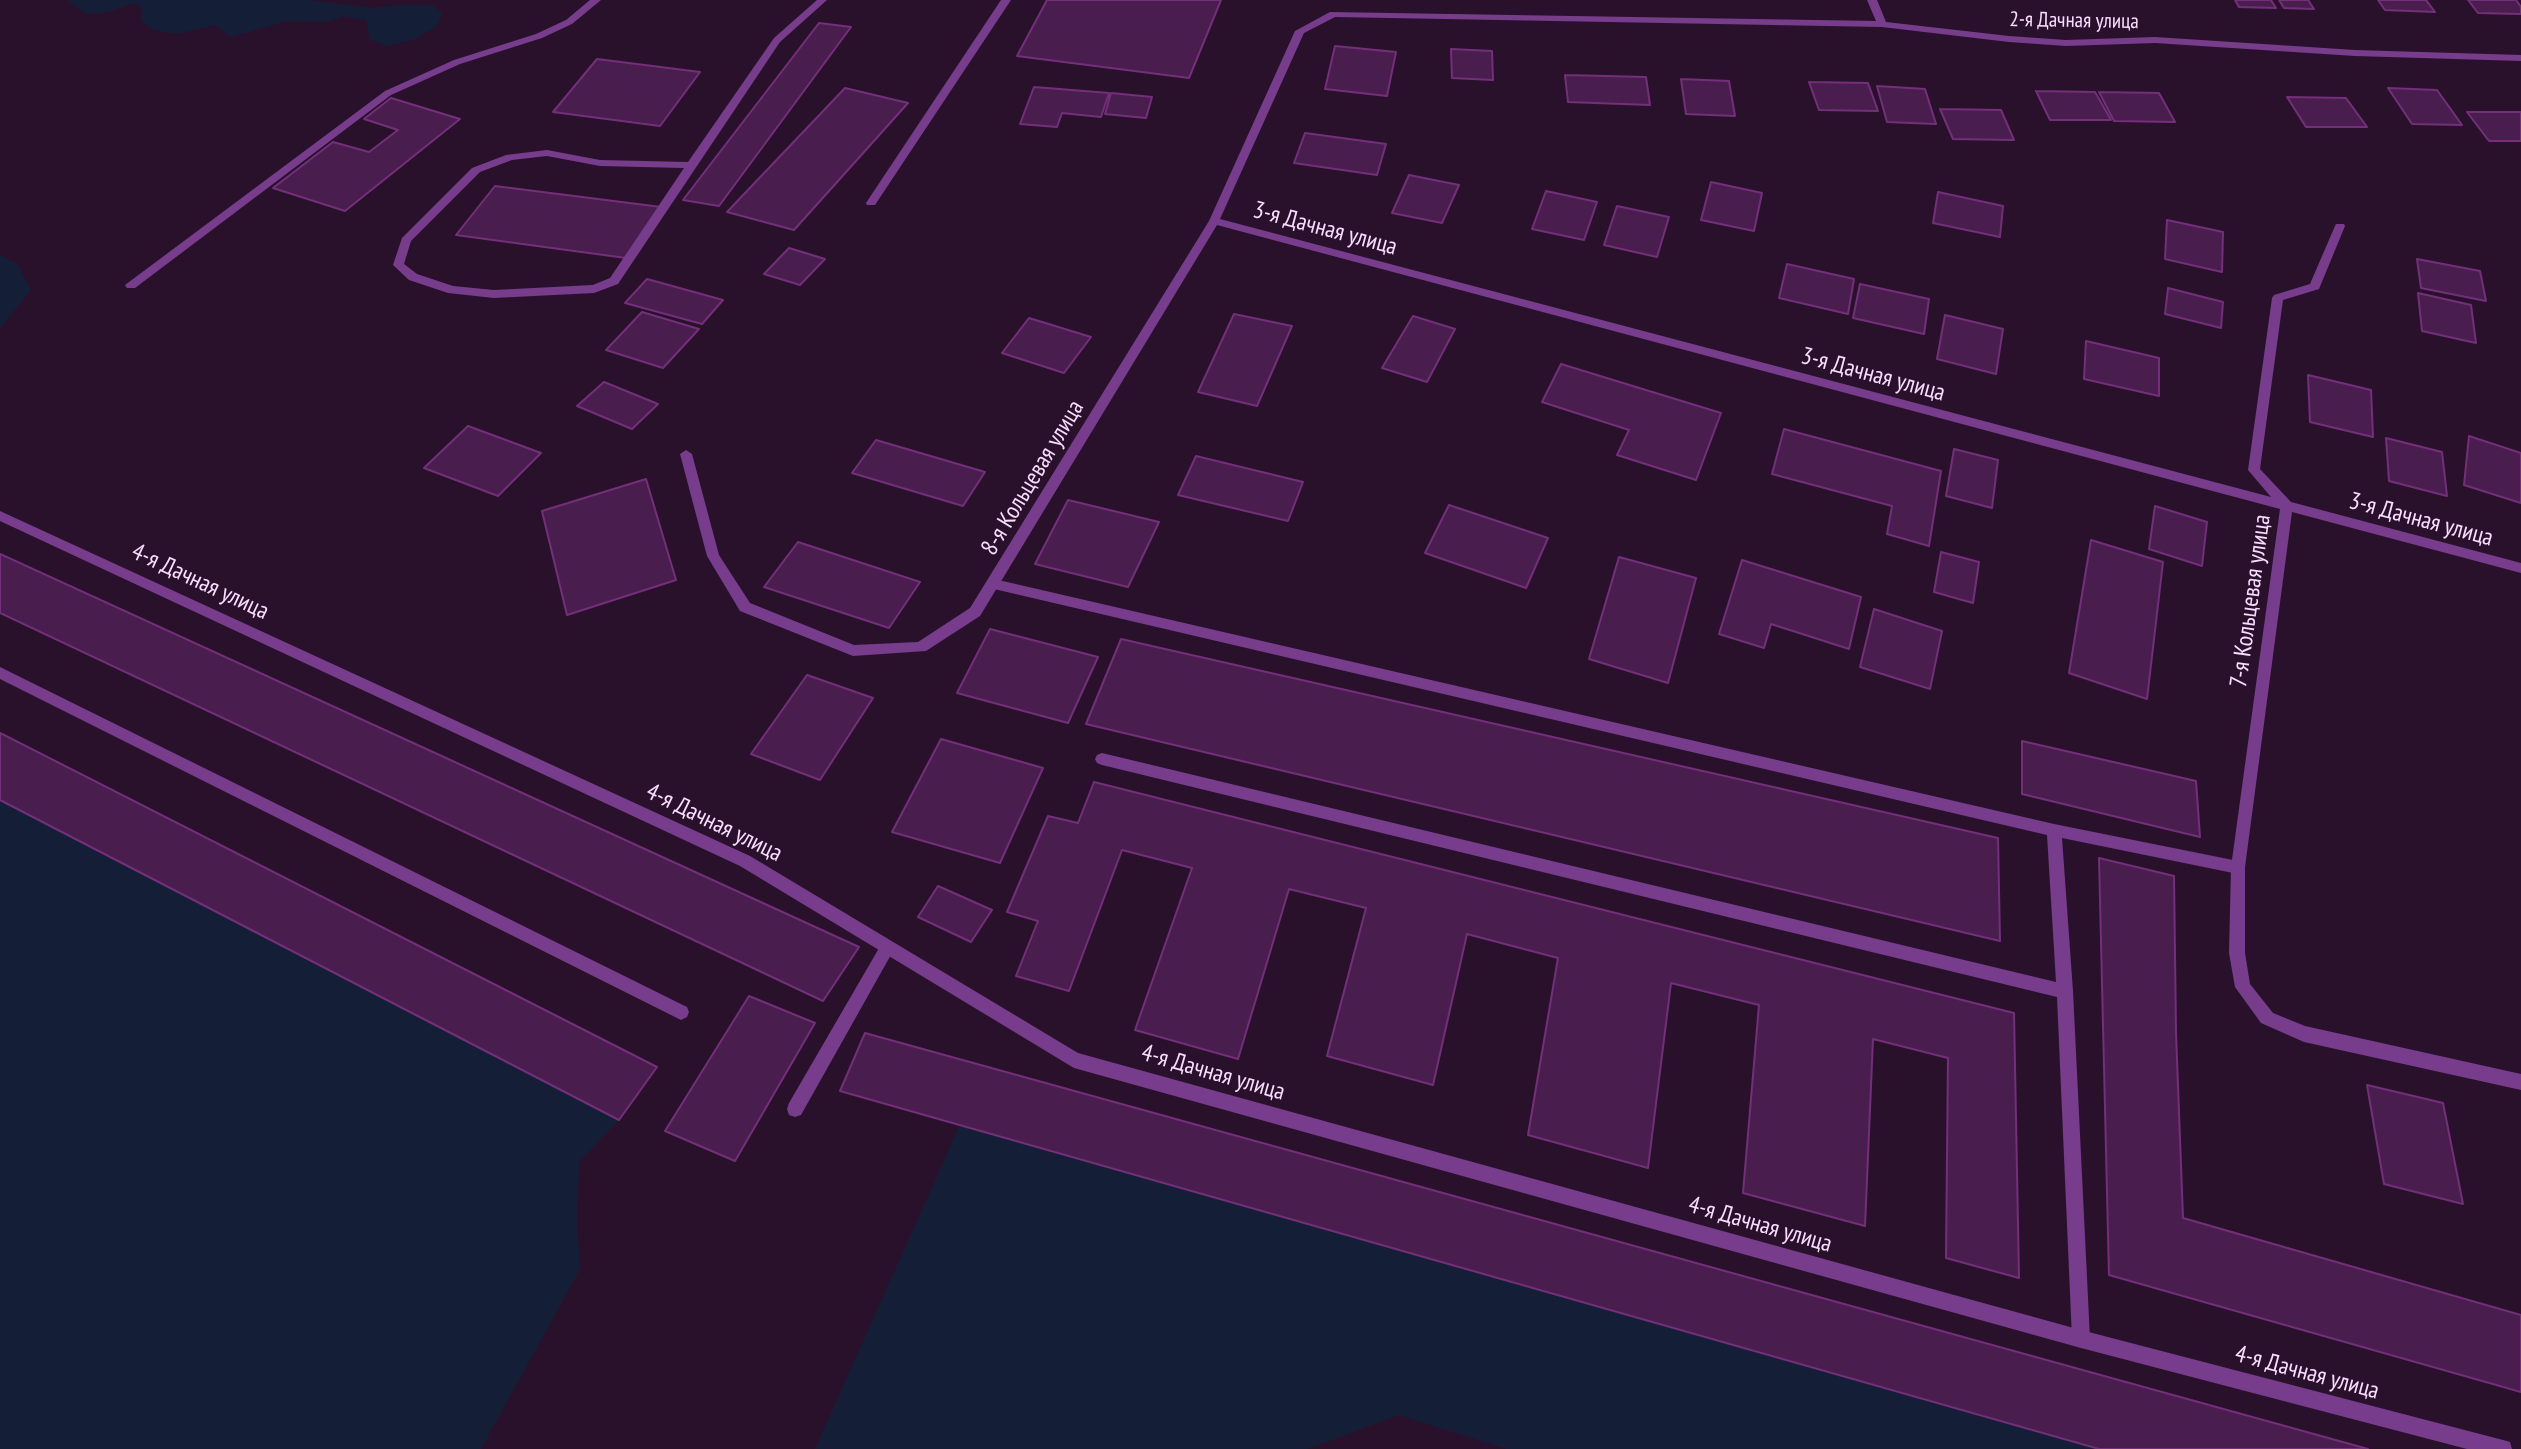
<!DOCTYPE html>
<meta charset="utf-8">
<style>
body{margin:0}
canvas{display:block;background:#29112c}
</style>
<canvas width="2521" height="1449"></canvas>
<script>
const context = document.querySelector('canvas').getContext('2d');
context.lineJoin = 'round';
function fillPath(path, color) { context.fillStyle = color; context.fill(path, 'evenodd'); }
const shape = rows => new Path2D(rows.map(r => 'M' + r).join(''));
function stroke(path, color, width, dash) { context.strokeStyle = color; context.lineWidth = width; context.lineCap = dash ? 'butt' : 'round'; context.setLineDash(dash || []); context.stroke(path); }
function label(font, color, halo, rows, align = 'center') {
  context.font = font + ' "PT Sans Narrow",sans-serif'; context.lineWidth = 5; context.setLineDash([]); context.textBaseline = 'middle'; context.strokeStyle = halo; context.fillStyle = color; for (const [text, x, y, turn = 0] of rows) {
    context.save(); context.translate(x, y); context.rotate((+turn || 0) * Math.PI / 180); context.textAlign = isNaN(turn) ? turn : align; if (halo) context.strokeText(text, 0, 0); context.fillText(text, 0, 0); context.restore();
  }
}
fillPath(shape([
 [68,0,307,0,374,8,397,5,432,5,442,13,437,26,415,39,388,46,370,40,366,20,344,16,327,22,286,21,231,37,215,25,177,34,151,29,141,20,142,7,135,3,107,12,86,14],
 [0,255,17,264,31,290,0,328],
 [0,800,619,1120,579,1161,577,1222,580,1269,481,1449,0,1449],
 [960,1125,2099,1449,1507,1449,1399,1415,1307,1449,815,1449]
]), '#141f37');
const building = shape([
 [1047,0,1221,0,1189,78,1017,56,1047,0],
 [2235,0,2271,0,2276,8,2239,7,2235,0],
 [2279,0,2308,0,2314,9,2284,8,2279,0],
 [2378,0,2426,0,2435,12,2385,10,2378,0],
 [2468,0,2516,0,2521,7,2521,14,2478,13,2468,0],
 [819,23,851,27,719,206,683,200,819,23],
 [1335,46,1396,52,1387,96,1325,89,1335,46],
 [1451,49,1492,51,1493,80,1452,78,1451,49],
 [597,59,700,72,660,126,553,112,597,59],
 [1565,75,1646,77,1650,105,1568,102,1565,75],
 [1681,79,1729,81,1735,116,1686,114,1681,79],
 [1809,82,1868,83,1878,111,1819,110,1809,82],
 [1877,86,1925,89,1936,124,1887,122,1877,86],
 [1034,87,1109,93,1101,117,1062,113,1057,127,1020,124,1034,87],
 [845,88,908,103,794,230,727,212,845,88],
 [2388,88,2437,90,2462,125,2412,124,2388,88],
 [2036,91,2095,92,2111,120,2050,120,2036,91],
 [2099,92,2159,93,2175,122,2114,121,2099,92],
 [1111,93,1152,97,1146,118,1105,114,1111,93],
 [2287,97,2346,98,2367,127,2306,127,2287,97],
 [391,98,460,119,345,211,273,188,333,142,369,152,398,130,364,119,391,98],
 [1940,109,2001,110,2014,140,1953,139,1940,109],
 [2467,112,2521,112,2521,141,2489,141,2467,112],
 [1305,133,1386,144,1377,175,1294,163,1305,133],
 [1409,175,1459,185,1442,223,1392,213,1409,175],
 [1711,182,1762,193,1754,231,1701,220,1711,182],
 [495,186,661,207,626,258,456,235,495,186],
 [1546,191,1597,202,1584,240,1532,229,1546,191],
 [1938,192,2003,206,2000,237,1933,223,1938,192],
 [1617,206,1669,217,1657,257,1604,245,1617,206],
 [2167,220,2223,232,2222,272,2165,259,2167,220],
 [789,248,825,259,800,285,764,274,789,248],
 [2417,259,2480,271,2486,301,2421,288,2417,259],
 [1787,264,1854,279,1848,314,1779,298,1787,264],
 [647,279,723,300,702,324,625,303,647,279],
 [1860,284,1929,299,1924,334,1853,318,1860,284],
 [2168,288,2223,302,2221,328,2165,314,2168,288],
 [2418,293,2471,305,2476,343,2422,331,2418,293],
 [642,312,699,329,663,368,606,350,642,312],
 [1234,314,1292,326,1257,406,1198,392,1234,314],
 [1945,315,2003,329,1996,374,1937,359,1945,315],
 [1413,316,1455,329,1427,382,1382,368,1413,316],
 [1029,318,1091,337,1064,373,1002,353,1029,318],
 [2086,341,2159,358,2159,396,2084,379,2086,341],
 [1561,364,1721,413,1696,480,1617,455,1629,430,1542,402,1561,364],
 [2308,375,2371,390,2373,437,2310,422,2308,375],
 [604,382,658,404,632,429,577,406,604,382],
 [468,426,541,453,498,496,424,468,468,426],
 [1784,429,1941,471,1929,546,1887,534,1892,506,1772,474,1784,429],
 [2469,436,2521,453,2521,503,2464,485,2469,436],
 [2386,438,2442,452,2447,496,2389,481,2386,438],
 [876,440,985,472,963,506,852,473,876,440],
 [1954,449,1998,460,1992,508,1946,496,1954,449],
 [1196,456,1303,482,1288,521,1178,495,1196,456],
 [646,479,676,580,567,615,542,511,646,479],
 [1068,500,1159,522,1128,587,1035,564,1068,500],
 [1449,505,1548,538,1526,588,1425,553,1449,505],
 [2155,506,2207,522,2202,566,2149,549,2155,506],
 [2091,540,2163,562,2147,699,2069,673,2091,540],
 [798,542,920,582,889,628,764,587,798,542],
 [1941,552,1979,562,1973,603,1934,592,1941,552],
 [0,554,859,947,823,1001,0,613,0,554],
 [1619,557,1696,578,1668,683,1589,659,1619,557],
 [1742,560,1861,597,1849,649,1771,624,1764,648,1719,634,1742,560],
 [1874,609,1942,631,1930,689,1860,667,1874,609],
 [990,629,1098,657,1068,723,957,693,990,629],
 [1121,639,1998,838,2000,941,1086,724,1121,639],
 [807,675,873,698,820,780,751,754,807,675],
 [0,733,657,1067,619,1120,0,800,0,733],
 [941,739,1043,768,1000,863,892,832,941,739],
 [2022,741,2196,781,2200,837,2022,794,2022,741],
 [1094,782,2014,1013,2019,1278,1946,1258,1948,1058,1873,1039,1865,1226,1743,1193,1759,1005,1671,983,1648,1168,1528,1135,1558,958,1467,934,1433,1085,1327,1056,1366,908,1289,889,1238,1059,1135,1030,1192,868,1122,850,1069,991,1016,976,1038,921,1007,912,1048,816,1078,823,1094,782],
 [2099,858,2174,876,2176,1033,2183,1218,2521,1315,2521,1392,2109,1275,2099,858],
 [938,886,992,910,971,942,918,917,938,886],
 [749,996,815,1023,735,1161,665,1131,749,996],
 [865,1033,2368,1449,2099,1449,840,1091,865,1033],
 [2367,1085,2443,1103,2463,1204,2384,1184,2367,1085]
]);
fillPath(building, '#491d4e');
stroke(building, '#732f7a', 2);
fillPath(shape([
 [590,0,601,0,572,24,542,38,460,64,391,95,135,288,127,288,125,285,385,91,454,60,536,34,566,20,590,0],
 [817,0,827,0,780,42,618,284,594,293,494,298,448,293,409,280,393,265,402,238,472,168,506,155,547,150,600,160,688,162,774,38,817,0],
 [547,156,600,166,684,168,610,278,593,285,494,290,453,286,417,274,404,264,411,241,480,172,512,160,547,156],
 [1001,0,1011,0,875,205,867,205,866,203,1001,0],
 [994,579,2054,824,2243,862,2245,867,2243,872,2238,874,2062,838,2073,991,2090,1339,2087,1345,2081,1348,2075,1345,2072,1339,2057,997,1102,765,1097,763,1095,759,1097,755,1102,753,2056,982,2047,835,994,589,987,584,994,579],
 [0,667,687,1007,689,1012,687,1017,681,1020,675,1017,0,679,0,667],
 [887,941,892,943,895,948,892,953,801,1115,795,1117,789,1115,787,1109,789,1103,882,943,887,941]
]), '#773c8c');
fillPath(shape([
 [1867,0,1877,0,1886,22,2009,36,2066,40,2155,37,2355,50,2521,55,2521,61,2355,56,2155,43,2066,46,2009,42,1882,27,1335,17,1304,33,1220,219,2271,497,2248,470,2272,298,2274,295,2310,284,2335,226,2336,224,2344,224,2345,226,2319,289,2283,300,2260,469,2291,502,2521,563,2521,573,2292,512,2245,867,2245,953,2250,984,2273,1013,2305,1026,2521,1074,2521,1090,2304,1042,2261,1023,2235,987,2229,953,2231,867,2280,509,1217,225,980,616,926,651,853,656,740,611,707,556,680,454,686,450,692,454,719,555,750,603,854,645,918,642,970,608,1209,221,1295,31,1330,12,1876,21,1867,0],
 [0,511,750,856,1078,1053,2081,1330,2503,1440,2510,1442,2512,1449,2467,1449,2081,1348,1074,1068,740,866,0,521,0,511]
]), '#773c8c');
label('21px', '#f9ddff', '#29112c', [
 ["2-я Дачная улица",2074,21,1]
]);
label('24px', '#f9ddff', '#29112c', [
 ["3-я Дачная улица",1325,229,15],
 ["3-я Дачная улица",1873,375,15],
 ["8-я Кольцевая улица",1033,478,-59],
 ["3-я Дачная улица",2421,520,15],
 ["4-я Дачная улица",200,582,25],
 ["7-я Кольцевая улица",2251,601,-82],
 ["4-я Дачная улица",714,823,26],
 ["4-я Дачная улица",1213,1073,16],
 ["4-я Дачная улица",1760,1225,16],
 ["4-я Дачная улица",2307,1373,15]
]);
</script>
